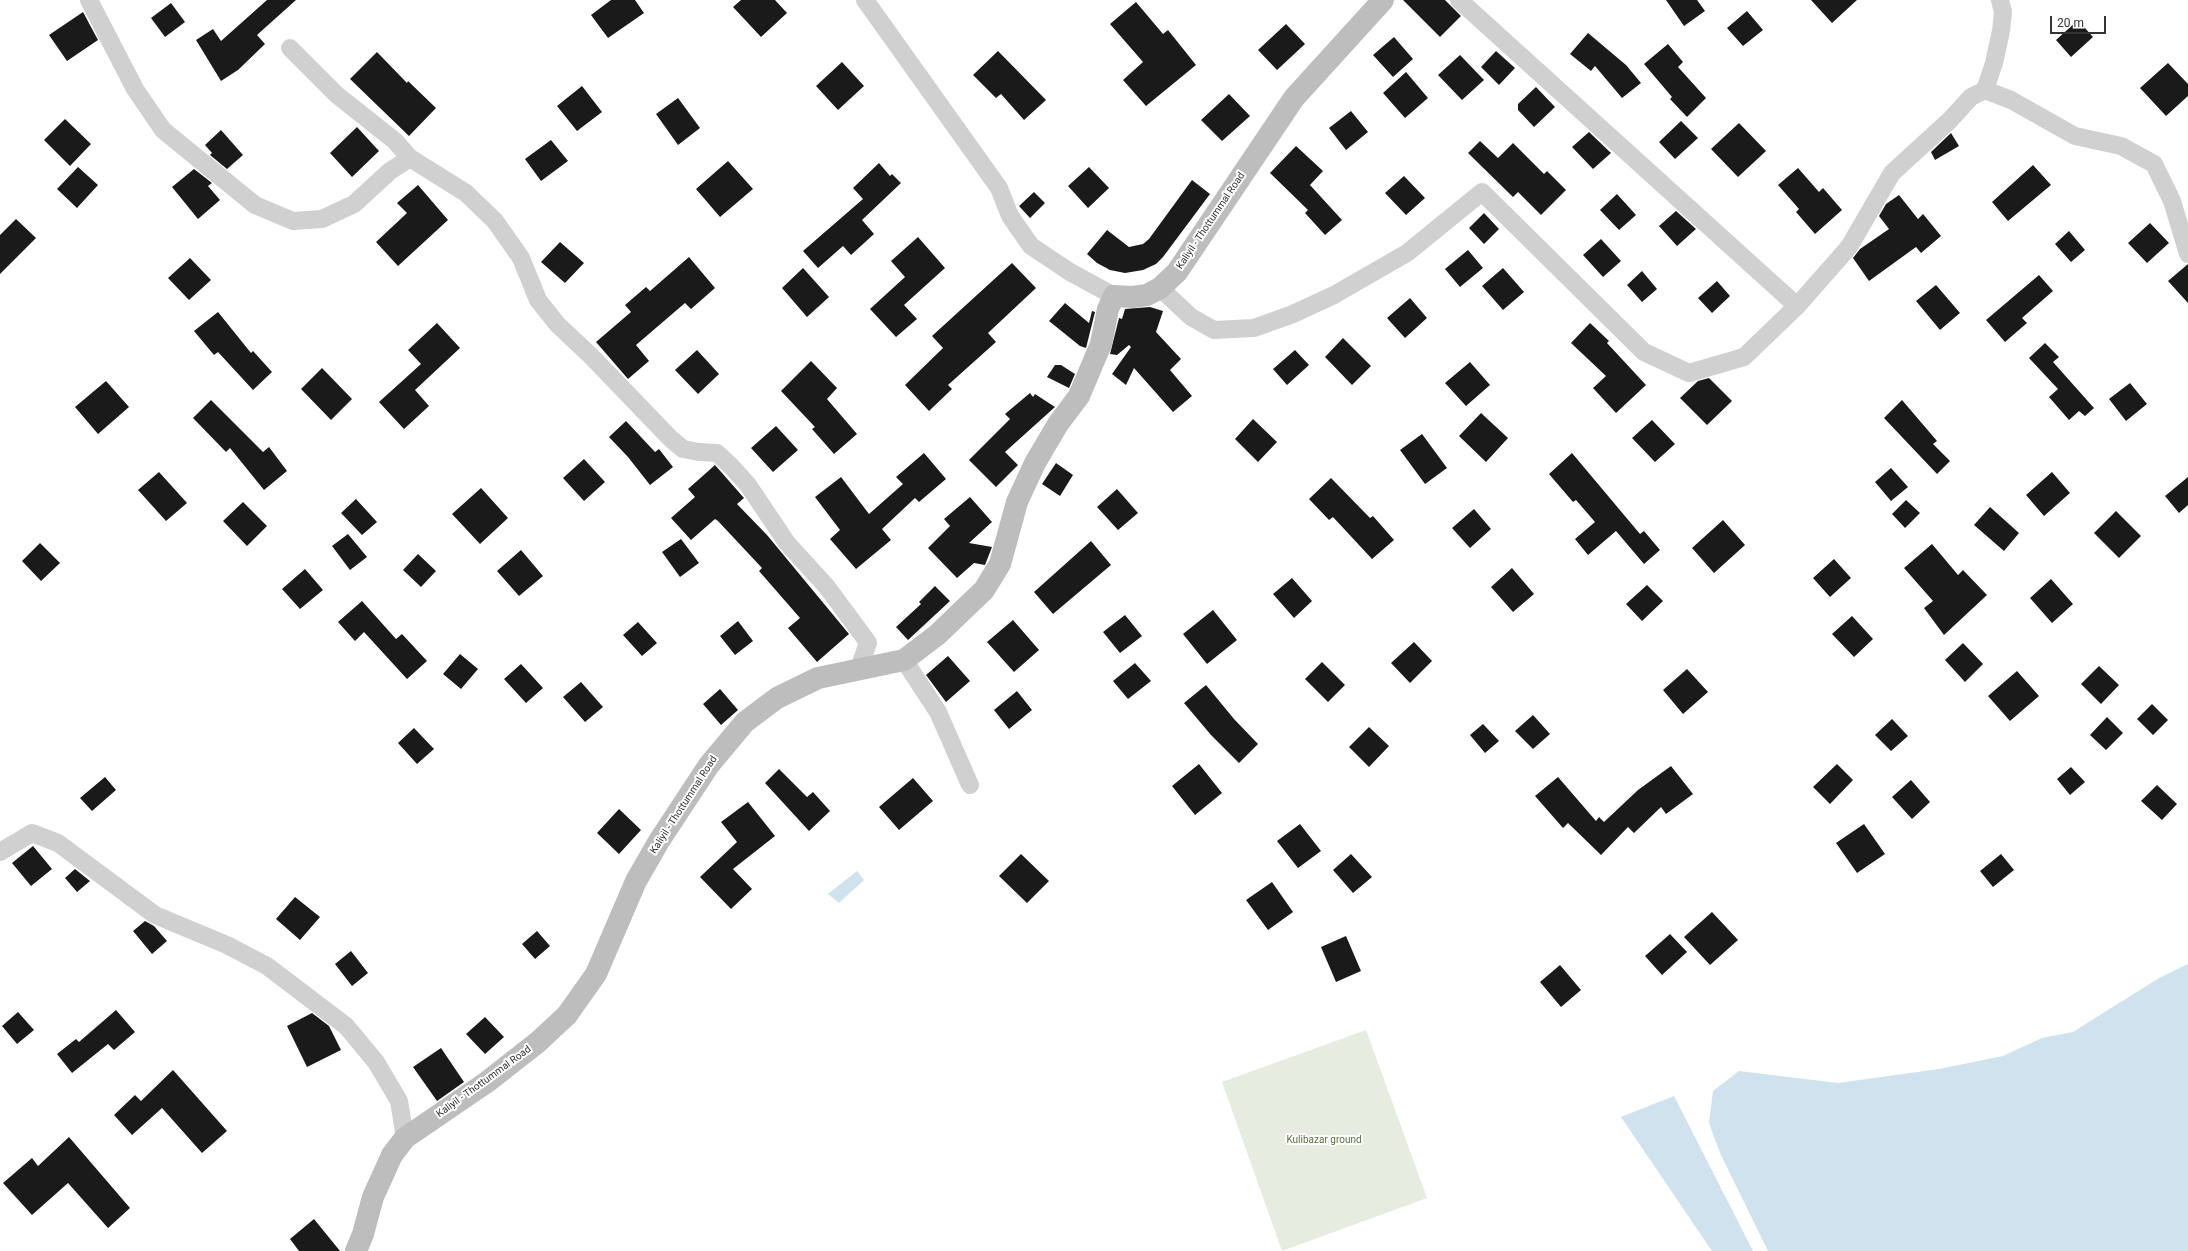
<!DOCTYPE html>
<style>
body{margin:0}
#map{position:relative;width:2188px;height:1251px;overflow:hidden;background:#fff;font-family:Roboto,sans-serif}
canvas{display:block}
.scale{position:absolute;left:2050px;top:16px;width:56px;height:18px;box-sizing:border-box;border:2px solid #333;border-top:0;padding-left:5px;font-size:12px;line-height:14px;white-space:nowrap;color:#333;-webkit-text-stroke:3px #fff;paint-order:stroke}
</style>
<div id="map">
<canvas width="2188" height="1251"></canvas>
<div class="scale">20 m</div>
</div>
<script>
const context = document.querySelector('canvas').getContext('2d');
context.lineJoin = 'round';
function fillPath(path, color) { context.fillStyle = color; context.fill(path, 'evenodd'); }
const shape = rows => new Path2D(rows.map(r => 'M' + r).join(''));
function stroke(path, color, width, dash) { context.strokeStyle = color; context.lineWidth = width; context.lineCap = dash ? 'butt' : 'round'; context.setLineDash(dash || []); context.stroke(path); }
function label(font, color, halo, rows, align = 'center') {
  context.font = font + ' Roboto,sans-serif'; context.lineWidth = 4; context.setLineDash([]); context.textBaseline = 'middle'; context.strokeStyle = halo; context.fillStyle = color; for (const [text, x, y, turn = 0] of rows) {
    context.save(); context.translate(x, y); context.rotate((+turn || 0) * Math.PI / 180); context.textAlign = isNaN(turn) ? turn : align; if (halo) context.strokeText(text, 0, 0); context.fillText(text, 0, 0); context.restore();
  }
}
fillPath(shape([
 [1366,1030,1427,1198,1282,1251,1222,1082]
]), '#e6ecdf');
fillPath(shape([
 [857,871,864,880,839,903,828,894],
 [2188,964,2188,1251,1768,1251,1720,1153,1709,1123,1713,1091,1739,1071,1838,1083,1939,1069,2003,1056,2042,1038,2073,1032,2159,978],
 [1674,1096,1753,1251,1712,1251,1621,1117]
]), '#cfe2ee');
fillPath(shape([
 [267,0,296,0,257,35,265,44,238,70,221,81,196,40,213,29,221,41],
 [611,0,635,0,644,13,608,38,591,15],
 [741,0,775,0,787,13,761,37,733,7],
 [1403,0,1445,0,1461,16,1440,37],
 [1666,0,1697,0,1705,11,1684,26],
 [1811,0,1857,0,1832,23],
 [1136,2,1163,34,1168,30,1196,65,1146,106,1123,80,1143,62,1110,24],
 [171,3,185,22,165,37,151,18],
 [1747,11,1763,30,1743,46,1727,28],
 [83,12,98,40,67,61,49,35],
 [2078,20,2093,37,2071,57,2056,40],
 [1286,24,1305,44,1277,70,1258,50],
 [1588,33,1626,65,1641,83,1622,98,1595,66,1591,71,1570,54],
 [1394,37,1413,59,1393,77,1373,55],
 [1668,44,1683,62,1678,67,1706,98,1687,117,1670,99,1672,97,1644,64],
 [998,51,1046,100,1024,120,1001,94,996,98,973,75],
 [1496,51,1515,68,1499,85,1481,67],
 [377,52,407,83,408,81,436,108,409,136,350,79],
 [1460,55,1484,80,1462,100,1438,75],
 [842,62,864,86,838,110,816,86],
 [2168,63,2188,84,2188,96,2166,116,2140,88],
 [1406,72,1428,98,1405,118,1383,93],
 [582,86,602,112,577,131,557,106],
 [1536,87,1555,107,1534,127,1518,110,1518,104],
 [1229,94,1250,116,1222,141,1201,120],
 [678,98,700,128,678,145,656,114],
 [1351,111,1368,132,1346,150,1329,128],
 [65,119,91,144,70,166,44,140],
 [1681,121,1698,138,1675,159,1659,142],
 [1739,123,1766,151,1738,177,1711,149],
 [357,127,379,151,352,177,330,153],
 [221,130,243,155,227,169,210,155,212,153,205,145],
 [1589,132,1611,153,1593,169,1572,147],
 [1951,133,1959,146,1935,160,1931,152],
 [551,140,568,161,541,181,525,159],
 [1480,141,1498,158,1513,143,1544,174,1547,171,1566,190,1541,215,1518,192,1513,197,1468,153],
 [1296,146,1323,171,1310,185,1342,220,1325,235,1305,213,1308,210,1270,173],
 [728,161,753,189,720,217,696,189],
 [879,163,890,176,892,174,901,183,862,220,874,234,851,255,843,246,818,268,803,251,863,199,853,188],
 [2033,165,2051,185,2008,221,1992,202],
 [78,167,98,185,77,208,57,189],
 [1089,167,1109,188,1088,208,1068,186],
 [1798,168,1819,192,1823,188,1842,210,1815,234,1796,212,1799,209,1778,185],
 [194,169,212,183,208,186,220,200,198,219,172,187],
 [1404,176,1425,198,1406,215,1385,193],
 [1192,180,1210,194,1163,257,1156,264,1143,270,1125,273,1110,270,1097,263,1087,254,1107,230,1129,247,1143,244,1149,239],
 [418,185,448,220,398,266,376,242,407,213,397,203],
 [1034,192,1045,203,1030,218,1019,206],
 [1617,194,1636,215,1619,230,1600,210],
 [1899,195,1918,219,1923,214,1941,236,1921,253,1916,247,1869,281,1853,258,1860,249,1889,229,1879,216,1886,204],
 [1676,211,1696,229,1677,246,1659,226],
 [1484,213,1499,229,1484,244,1469,228],
 [16,219,36,238,0,274,0,235],
 [2150,223,2169,243,2147,263,2128,243],
 [2069,231,2085,250,2071,262,2055,244],
 [918,237,945,268,904,305,917,319,896,337,870,309,905,277,891,261],
 [1601,239,1621,261,1603,277,1583,255],
 [560,242,584,263,565,283,541,262],
 [1468,250,1483,268,1460,287,1445,269],
 [689,257,715,288,691,309,685,303,636,345,649,361,628,379,596,342,631,312,625,305,646,287,650,291],
 [190,258,211,280,189,300,168,278],
 [1012,263,1036,288,988,333,996,342,948,385,952,389,929,411,905,385,943,348,932,336],
 [2188,264,2188,303,2168,281],
 [803,268,829,297,807,317,782,288],
 [1503,268,1524,292,1503,310,1482,286],
 [1642,271,1657,289,1642,302,1627,285],
 [2039,275,2053,291,2022,318,2027,323,2005,342,1986,320],
 [1717,281,1730,296,1712,313,1698,298],
 [1936,285,1960,313,1940,330,1916,301],
 [1410,298,1427,318,1405,338,1387,318],
 [1065,303,1089,323,1092,311,1095,312,1086,348,1080,346,1049,321],
 [1150,307,1163,311,1156,332,1181,359,1170,370,1192,396,1173,412,1134,368,1126,385,1112,374,1131,347,1129,345,1117,355,1110,354,1119,318,1122,319,1125,309],
 [218,312,251,353,253,351,272,372,253,390,218,352,214,355,194,331],
 [437,323,460,348,415,390,429,406,404,429,379,402,421,364,408,350],
 [1590,323,1609,341,1607,343,1646,385,1616,413,1593,388,1606,376,1571,343],
 [1343,338,1371,366,1352,385,1325,357],
 [2045,343,2059,357,2053,362,2094,408,2085,416,2079,411,2069,420,2049,397,2058,389,2029,358],
 [697,350,719,374,698,394,675,370],
 [1295,350,1309,365,1287,385,1273,369],
 [811,361,837,388,827,399,857,434,834,454,812,429,815,427,781,391],
 [1470,362,1490,385,1466,406,1445,383],
 [1055,365,1061,365,1075,374,1069,388,1047,377],
 [322,368,352,399,331,420,301,389],
 [1709,378,1732,401,1707,425,1680,398,1698,381],
 [106,381,129,407,98,434,75,407],
 [2130,383,2147,404,2126,421,2109,399],
 [1030,393,1033,397,1035,394,1055,407,1005,452,1018,465,996,487,969,460,1010,419,1005,414],
 [211,400,263,452,269,447,287,471,264,490,230,448,226,452,193,418],
 [1902,400,1937,441,1933,444,1950,461,1937,474,1884,418],
 [1481,413,1508,438,1486,462,1459,436],
 [1253,419,1277,442,1258,462,1235,439],
 [1652,420,1675,444,1655,462,1632,438],
 [626,421,655,452,659,449,673,467,650,485,628,457,609,437],
 [776,426,798,450,773,472,751,448],
 [1422,434,1447,468,1425,484,1400,450],
 [924,453,946,479,919,502,915,498,882,529,891,540,856,569,830,539,840,530,815,497,841,477,869,514,903,484,896,477],
 [1572,453,1640,534,1644,531,1660,550,1644,564,1616,531,1588,555,1575,539,1595,522,1576,500,1573,502,1549,474],
 [584,459,605,482,584,501,563,478],
 [1056,463,1073,475,1060,496,1042,484],
 [715,465,744,498,737,504,767,535,849,634,817,662,788,628,800,618,759,571,762,568,718,521,715,519,691,540,671,518,695,497,688,489],
 [1891,468,1908,487,1891,501,1875,482],
 [159,472,187,503,166,521,138,490],
 [2052,472,2070,493,2044,516,2026,495],
 [2188,477,2188,505,2179,513,2165,496],
 [1331,478,1370,518,1373,516,1394,540,1372,559,1333,517,1329,520,1309,499],
 [481,488,508,518,480,544,452,514],
 [1117,489,1138,513,1118,530,1097,507],
 [970,497,992,522,969,543,992,547,985,565,974,563,957,578,928,548,950,526,944,519],
 [356,499,377,522,362,535,341,513],
 [1906,500,1920,513,1905,528,1892,514],
 [243,502,267,526,247,546,223,521],
 [1990,507,2019,533,2004,551,1974,525],
 [1474,509,1491,529,1470,548,1452,528],
 [2116,511,2141,536,2119,558,2094,533],
 [1723,520,1745,545,1714,573,1692,548],
 [348,534,367,557,350,570,332,546],
 [681,539,699,563,680,577,662,552],
 [1091,541,1111,565,1053,614,1034,592],
 [40,543,60,563,41,581,22,561],
 [1932,544,1958,575,1963,570,1987,595,1944,635,1924,608,1933,601,1904,568],
 [521,550,543,576,519,596,497,571],
 [418,554,436,571,421,587,403,570],
 [1834,559,1851,578,1830,597,1813,578],
 [1512,568,1534,594,1513,612,1491,587],
 [305,569,323,590,300,609,282,589],
 [1292,578,1312,601,1294,618,1273,594],
 [2051,579,2073,604,2052,623,2030,598],
 [1647,585,1663,601,1642,621,1626,604],
 [935,586,950,601,908,640,896,627,921,604,919,602],
 [362,601,396,639,402,634,427,661,407,679,364,632,355,641,338,622],
 [1213,610,1237,640,1207,664,1183,634],
 [1125,615,1142,636,1120,653,1103,632],
 [1852,616,1873,639,1854,657,1832,634],
 [1013,620,1039,650,1014,672,987,642],
 [738,621,753,641,735,655,720,636],
 [638,622,657,643,642,656,623,635],
 [1414,642,1432,661,1410,683,1391,663],
 [1963,643,1983,664,1965,682,1945,660],
 [460,654,478,669,461,689,443,674],
 [948,656,970,681,946,702,926,675],
 [1322,662,1345,685,1328,702,1305,679],
 [1135,663,1151,681,1128,699,1113,681],
 [521,664,543,688,526,703,504,679],
 [2099,666,2119,685,2101,704,2081,684],
 [1687,669,1708,692,1683,714,1663,690],
 [2017,671,2039,696,2010,721,1988,696],
 [581,682,603,707,585,722,563,697],
 [1206,685,1234,719,1258,744,1239,763,1211,735,1184,703],
 [720,689,738,710,721,725,703,704],
 [1017,691,1032,710,1009,729,994,710],
 [2152,704,2168,720,2153,735,2137,719],
 [1533,715,1550,734,1533,749,1515,731],
 [2107,717,2123,733,2106,750,2090,735],
 [1892,719,1908,736,1891,751,1875,735],
 [1483,724,1499,741,1485,753,1470,735],
 [1369,727,1389,746,1369,767,1349,747],
 [414,728,434,749,417,764,398,743],
 [1199,764,1222,793,1195,815,1172,786],
 [1837,764,1853,780,1830,804,1813,787],
 [1671,766,1693,794,1666,814,1661,807,1634,833,1628,827,1601,855,1568,823,1563,828,1535,796,1558,777,1596,821,1599,817,1604,822,1638,790],
 [2071,767,2085,782,2070,795,2057,779],
 [779,769,807,797,813,792,830,811,809,831,765,783],
 [105,777,116,790,92,811,80,798],
 [913,778,933,801,899,830,879,807],
 [1911,780,1930,802,1912,819,1892,797],
 [2157,785,2177,804,2162,820,2141,801],
 [748,802,775,836,733,869,752,889,731,909,700,877,737,842,721,822],
 [619,809,641,830,619,854,597,833],
 [1300,824,1321,851,1298,868,1277,841],
 [1864,824,1885,854,1857,873,1836,843],
 [33,846,52,869,31,886,12,863],
 [1021,854,1049,881,1027,903,999,876],
 [1351,854,1372,877,1353,893,1333,870],
 [2001,854,2014,870,1993,887,1980,871],
 [75,869,90,881,77,892,65,878],
 [1272,882,1293,912,1268,930,1246,900],
 [295,897,320,917,300,940,276,919],
 [1712,912,1738,940,1710,965,1684,937],
 [145,921,154,926,167,941,152,954,133,931],
 [537,931,550,946,535,959,522,944],
 [1670,934,1687,952,1662,975,1645,956],
 [1346,936,1361,971,1336,982,1321,947],
 [351,951,368,973,352,986,335,964],
 [1560,965,1581,990,1561,1007,1540,982],
 [116,1010,135,1032,114,1050,108,1044,72,1073,57,1054,76,1039,79,1042],
 [18,1012,34,1030,17,1044,2,1026],
 [312,1013,329,1026,341,1050,307,1067,287,1026],
 [485,1017,504,1037,485,1054,466,1034],
 [441,1048,464,1082,437,1101,413,1067],
 [173,1070,227,1131,202,1153,162,1108,132,1135,114,1115,135,1095,141,1101],
 [69,1137,130,1208,108,1228,68,1183,32,1215,3,1183,32,1158,38,1166],
 [314,1219,340,1251,299,1251,290,1239]
]), '#1a1a1a');
stroke(shape([
 [89,0,135,89,163,130,255,205,293,221,322,219,354,204,390,171,410,158,466,193,495,221,521,258,538,300,557,324,591,356,671,439,683,449,699,452,717,453,731,466,748,485,787,543,827,587,864,637,868,643,859,668],
 [865,0,999,188,1010,216,1031,246,1070,272,1114,296],
 [1459,0,1797,306],
 [290,48,337,95,395,141,410,158],
 [1985,90,1994,63,2001,31,2003,12,2000,0],
 [1160,288,1191,317,1214,330,1254,328,1293,314,1334,295,1407,253,1482,192,1644,352,1689,373,1744,357,1797,306,1849,247,1892,173,1950,120,1971,97,1985,90,2011,100,2075,136,2121,146,2154,164,2172,201,2188,254],
 [904,660,938,712,970,785],
 [0,852,32,833,58,843,155,915,227,945,267,966,346,1026,376,1062,399,1101,405,1138]
]), '#d0d0d0', 18);
stroke(shape([
 [356,1251,363,1234,373,1197,392,1155,405,1138,487,1082,538,1042,567,1015,596,974,636,881,659,841,709,765,745,722,777,698,818,678,904,660,937,635,984,590,1000,564,1017,502,1035,463,1058,424,1079,396,1101,344,1108,309,1114,296,1132,297,1147,295,1160,288,1177,272,1294,98,1383,0]
]), '#bdbdbd', 22);
label('10px', '#333', '#fff', [
 ["Kaliyil - Thottummal Road",1211,221,-56],
 ["Kaliyil - Thottummal Road",684,805,-57],
 ["Kaliyil - Thottummal Road",484,1082,-36]
]);
label('10px', '#56703f', '#fff', [
 ["Kulibazar ground",1324,1140]
]);
</script>
